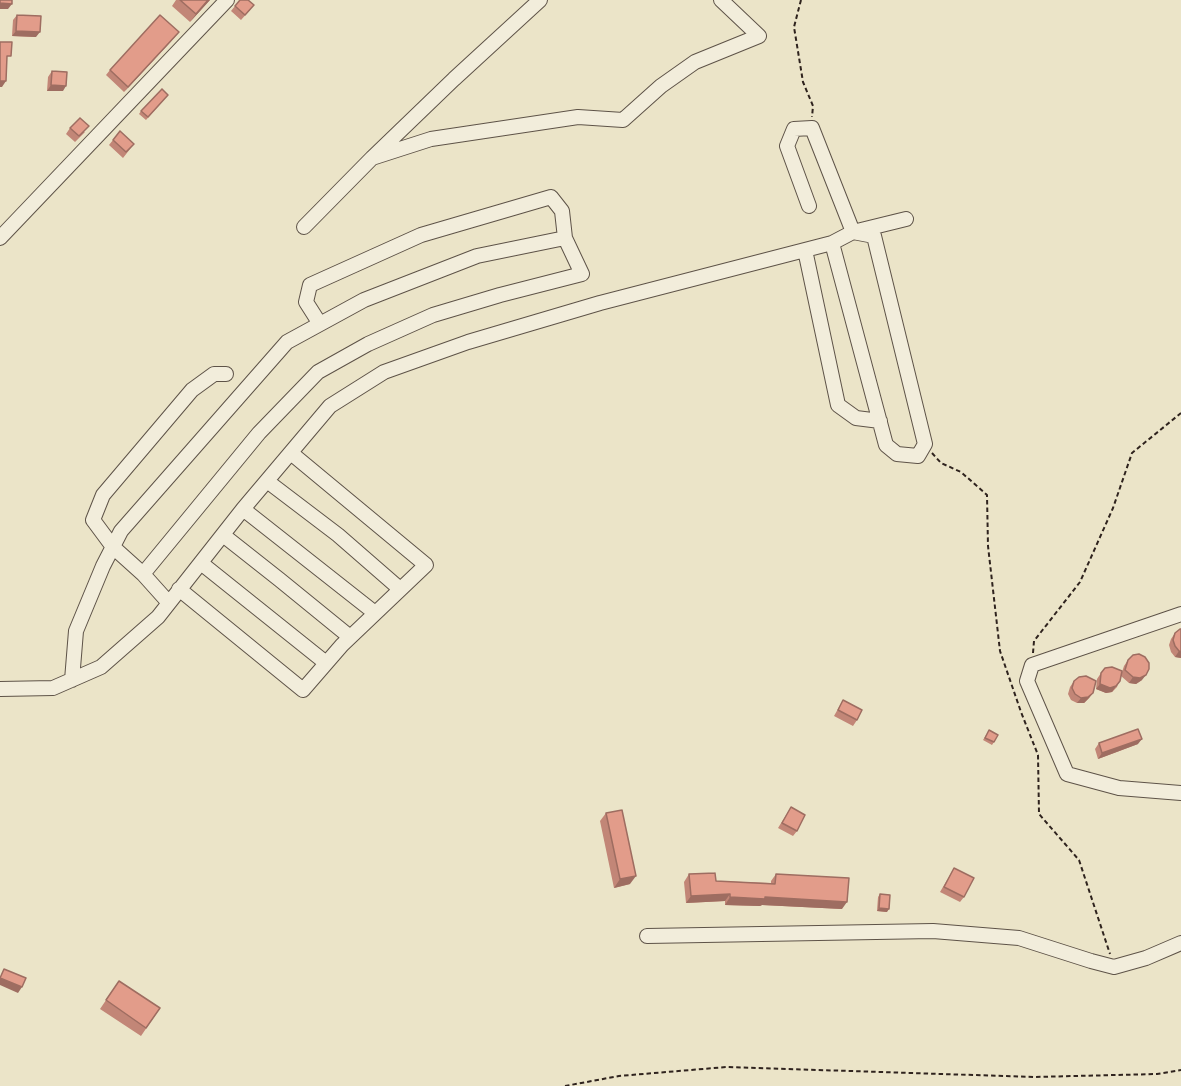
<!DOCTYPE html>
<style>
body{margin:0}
canvas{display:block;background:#ebe4c8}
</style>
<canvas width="1181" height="1086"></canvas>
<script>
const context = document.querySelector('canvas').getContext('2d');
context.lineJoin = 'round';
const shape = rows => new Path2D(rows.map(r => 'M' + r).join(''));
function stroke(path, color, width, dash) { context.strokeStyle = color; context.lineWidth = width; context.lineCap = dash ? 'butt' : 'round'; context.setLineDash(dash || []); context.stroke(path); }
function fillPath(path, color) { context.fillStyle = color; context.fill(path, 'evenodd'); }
const minor = shape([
 [372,158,431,139,578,117,623,120,661,86,695,62,759,36,721,0],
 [809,206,787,146,794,129,812,128,853,232,874,236,925,444,918,456,897,454,886,445,832,243],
 [304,227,372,158,454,79,540,0],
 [0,238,227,0],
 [805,250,838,405,856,418,880,421],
 [267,481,338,535,400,589],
 [243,509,375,613],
 [223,535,280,580,350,637],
 [201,563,326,663],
 [143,574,259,433,318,372,368,344,433,315,500,295,582,274,565,238],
 [179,589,303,690,342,645,426,565,291,453],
 [169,603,143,574,113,547,93,520,103,495,192,390,214,374,226,374],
 [1181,614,1032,665,1027,681,1067,774,1119,788,1181,793],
 [72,680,76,631,103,566,121,531,287,342,364,300,477,256,565,238,562,211,551,197,421,235,310,285,306,302,320,324],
 [0,689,53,688,101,667,158,617,243,509,330,406,384,372,468,342,600,303,832,243,853,232,906,219],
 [647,936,933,931,1019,938,1091,961,1114,967,1146,958,1181,943]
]);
stroke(minor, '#5e5348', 16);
stroke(shape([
 [801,0,794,27,803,82,813,106,812,117],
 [932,453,941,463,961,472,987,495,988,546,1000,651,1021,712,1038,755,1039,814,1079,860,1110,954],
 [1033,653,1034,641,1080,582,1113,508,1132,453,1181,413],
 [565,1086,619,1076,727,1067,1034,1077,1157,1074,1181,1070]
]), '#2f231e', 2, [4.5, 3]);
stroke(minor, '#f2eddb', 14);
fillPath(shape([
 [176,0,210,0,190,22,172,6],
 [235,6,250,10,241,20,231,11],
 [17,15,36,37,12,36,13,20],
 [175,37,124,92,106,75,110,70],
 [52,71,63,91,47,91,48,77],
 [168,95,146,120,139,114,141,111],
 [70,128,85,132,75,142,66,134],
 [113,140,134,144,123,158,109,145],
 [1181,629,1181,658,1175,657,1171,652,1169,645,1171,639,1175,633],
 [1128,660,1142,680,1136,684,1129,683,1121,676,1117,687,1112,692,1106,693,1096,689,1097,679,1101,673,1121,675,1124,666],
 [1074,681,1093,693,1089,698,1084,703,1077,703,1071,700,1068,694,1070,687],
 [843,700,857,720,853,726,834,716],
 [989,730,994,742,992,745,983,740],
 [1099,743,1138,744,1098,759,1095,749],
 [791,807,797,831,793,836,778,828],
 [606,813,630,884,614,888,600,821],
 [954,868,964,897,960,902,940,892],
 [689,874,716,881,771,883,771,881,776,874,842,909,762,905,760,906,725,905,725,901,686,903,684,882],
 [880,894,887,912,877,911,878,897],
 [119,981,160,1008,141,1036,100,1009]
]), '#c28677');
fillPath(shape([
 [208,0,210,0,190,22,196,14],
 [0,3,12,4,8,9,0,9],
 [16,31,40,32,36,37,12,36],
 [179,32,175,37,124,92,128,87],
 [0,81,6,81,2,87,0,87],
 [51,85,66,86,63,91,47,91],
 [1179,651,1181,652,1181,658,1175,657],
 [1146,675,1142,680,1136,684,1129,683,1133,677],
 [1120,681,1112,692,1106,693,1096,689,1100,684],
 [1093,693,1089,698,1084,703,1077,703,1081,698],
 [1142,739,1138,744,1098,759,1102,753],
 [636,876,630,884,614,888,620,879],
 [730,894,725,901,686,903,691,896],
 [730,897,765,897,847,902,842,909,762,905,760,906,725,905],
 [879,908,889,909,887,912,877,911],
 [0,978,22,987,18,993,0,985]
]), '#9e6d61');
const building = shape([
 [0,0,12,0,12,4,0,3,0,0],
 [180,0,208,0,196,14,180,0],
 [240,0,248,0,254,5,245,15,235,6,240,0],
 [17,15,41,16,40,32,16,31,17,15],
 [160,15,179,32,128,87,110,70,160,15],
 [0,42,12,42,11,56,7,56,6,81,0,81,0,42],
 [52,71,67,72,66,86,51,85,52,71],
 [162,89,168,95,148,117,141,111,162,89],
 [80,118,89,126,79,136,70,128,80,118],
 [120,131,134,144,126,152,113,140,120,131],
 [1180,629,1181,629,1181,652,1179,651,1175,646,1173,640,1175,633,1180,629],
 [1139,654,1145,657,1149,663,1149,669,1146,675,1140,678,1133,677,1125,670,1128,660,1133,655,1139,654],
 [1112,667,1122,671,1120,681,1116,686,1110,688,1100,684,1101,673,1105,668,1112,667],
 [1086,676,1096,681,1093,693,1088,697,1081,698,1075,694,1072,688,1074,681,1079,677,1086,676],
 [843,700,862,710,857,720,838,710,843,700],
 [1138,729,1142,739,1102,753,1099,743,1138,729],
 [989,730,998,735,994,742,985,738,989,730],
 [791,807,805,815,797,831,782,823,791,807],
 [622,810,636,876,620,879,606,813,622,810],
 [954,868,974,878,964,897,944,887,954,868],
 [715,873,716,881,775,884,776,874,849,878,847,902,765,897,765,899,730,897,730,894,691,896,689,874,715,873],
 [880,894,890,895,889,909,879,908,880,894],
 [4,969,26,978,22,987,0,978,4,969],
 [119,981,160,1008,146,1028,106,1000,119,981]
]);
fillPath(building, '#e29c8a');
stroke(building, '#9e6d61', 1.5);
</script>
